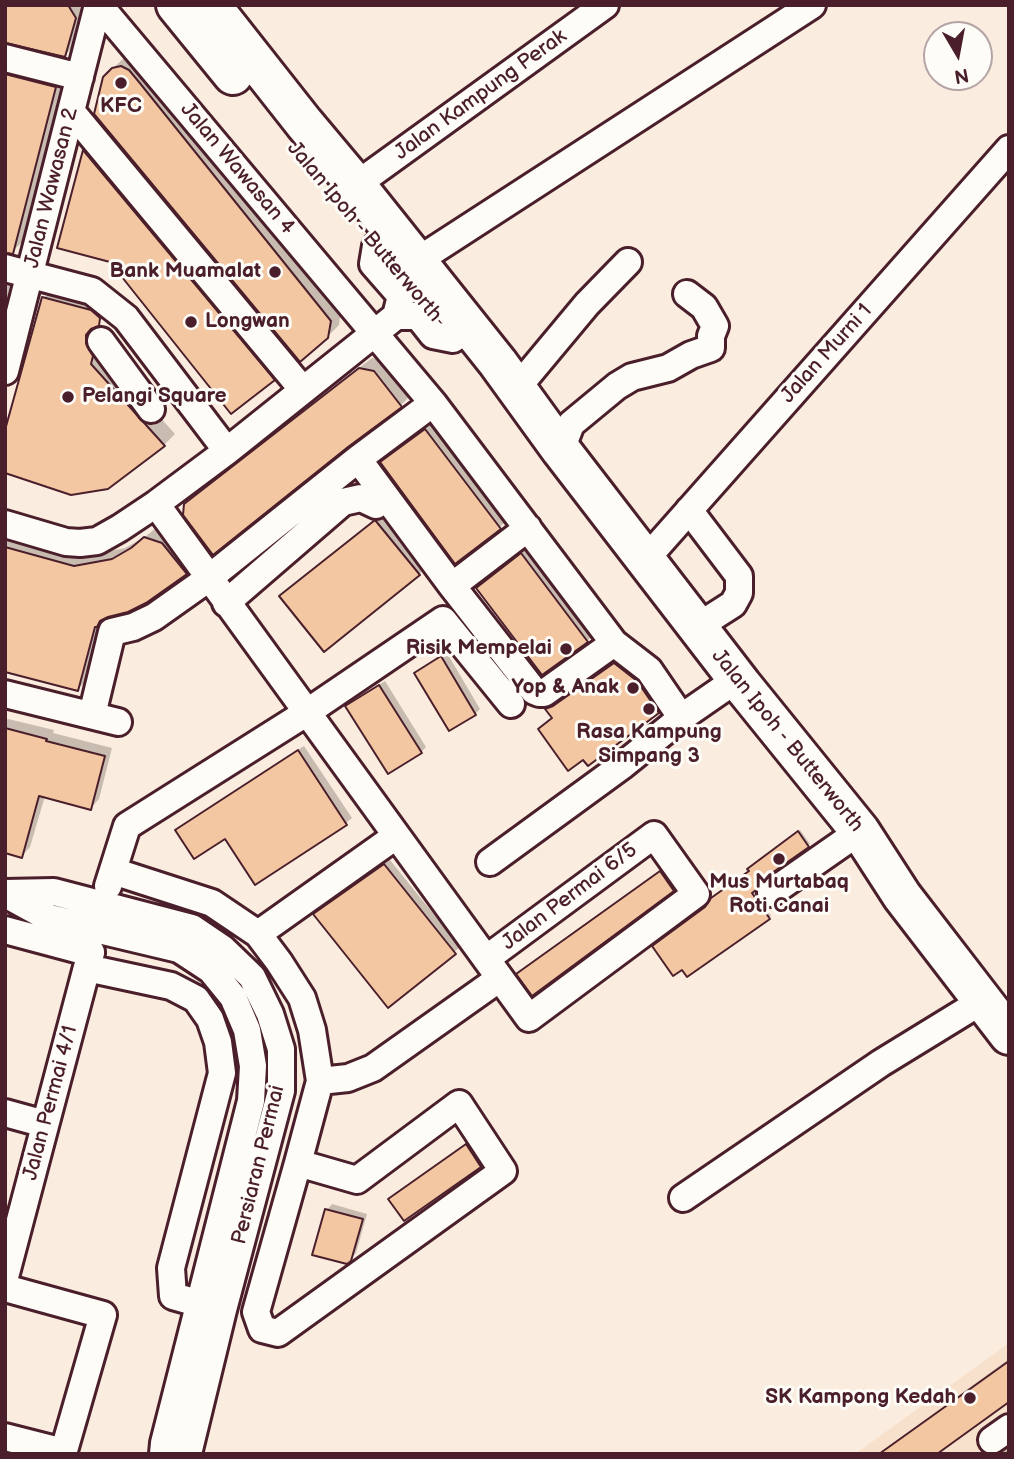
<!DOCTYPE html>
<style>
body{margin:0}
#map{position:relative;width:1014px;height:1459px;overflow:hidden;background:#faecde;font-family:"Balsamiq Sans",sans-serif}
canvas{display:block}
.frame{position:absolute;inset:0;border:7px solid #4a1f2b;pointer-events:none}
.north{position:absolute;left:923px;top:21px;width:70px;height:70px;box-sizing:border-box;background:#fdfcf7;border:2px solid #b5a4a5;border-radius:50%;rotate:170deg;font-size:19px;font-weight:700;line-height:28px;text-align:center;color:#4a1f2b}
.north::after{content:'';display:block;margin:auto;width:24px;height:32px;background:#4a1f2b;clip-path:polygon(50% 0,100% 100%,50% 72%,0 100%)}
</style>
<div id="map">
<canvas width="1014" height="1459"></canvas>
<div class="frame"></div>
<div class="north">N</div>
</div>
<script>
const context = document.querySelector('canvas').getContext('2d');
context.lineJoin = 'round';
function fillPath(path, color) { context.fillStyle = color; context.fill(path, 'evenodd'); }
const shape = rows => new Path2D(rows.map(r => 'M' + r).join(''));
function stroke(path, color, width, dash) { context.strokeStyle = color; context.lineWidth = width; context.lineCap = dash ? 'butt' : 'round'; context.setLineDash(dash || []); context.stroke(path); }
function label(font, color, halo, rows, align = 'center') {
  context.font = font + ' "Balsamiq Sans",sans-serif'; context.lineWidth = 6; context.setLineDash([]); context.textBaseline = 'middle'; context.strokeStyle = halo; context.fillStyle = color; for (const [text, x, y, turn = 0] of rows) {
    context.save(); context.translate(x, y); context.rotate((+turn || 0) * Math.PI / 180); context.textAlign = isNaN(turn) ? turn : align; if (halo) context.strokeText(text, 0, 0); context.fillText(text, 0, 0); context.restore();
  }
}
fillPath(shape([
 [1009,1343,1009,1454,855,1454]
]), '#f8e1cc');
fillPath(shape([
 [5,5,86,5,76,44,65,55],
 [135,56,341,309,339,325,327,337,110,71,125,57],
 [5,58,67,76,24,240,12,252,5,252],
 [96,141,285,368,273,379,111,260,59,246,85,151],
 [5,268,15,273,5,311],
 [55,287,109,312,97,324,96,331,102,352,175,434,164,445,107,488,44,298],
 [372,358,385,361,412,394,401,405,347,445,198,493],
 [437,419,511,516,500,527,456,561,382,462,394,451],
 [389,511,430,563,419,574,293,585],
 [157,527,197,562,186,573,106,616,89,678,78,689,5,670,5,533,87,556,125,548,145,537],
 [533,543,598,630,587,641,478,588,489,577],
 [626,652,669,700,658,712,588,763,540,729,553,717,547,709,558,698,566,695],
 [447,653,480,709,475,714,416,673,421,668],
 [385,681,426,747,421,752,353,701],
 [8,719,54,730,53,733,112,748,99,799,91,808,45,796,30,847,22,856,5,851,5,721],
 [304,746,352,818,346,823,255,882,226,837,177,830,182,825],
 [800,830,810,844,762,878,758,886,753,890,771,916,769,918,708,906,751,871,751,867],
 [390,860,460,947,389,1005,320,909],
 [666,867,678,884,673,889,533,993,524,969],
 [472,1140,485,1160,404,1218,396,1194],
 [332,1204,367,1214,356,1253,350,1259,327,1210],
 [1009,1359,1009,1400,934,1454,879,1454],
 [1009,1445,1009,1454,999,1454,1006,1447]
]), '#0003');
const building = shape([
 [5,5,68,5,76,18,65,57,5,43,5,5],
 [121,66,129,70,139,82,331,321,328,338,300,362,94,114,103,77,112,68,121,66],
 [5,74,56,87,13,254,5,253,5,74],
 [83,150,275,380,231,414,110,262,57,248,83,150],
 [42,297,91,310,100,318,99,326,91,329,86,335,86,343,93,356,91,364,165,446,108,489,71,495,5,473,5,430,42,297],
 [359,368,374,371,402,407,348,447,213,555,183,515,184,504,359,368],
 [425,429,501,529,455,564,380,462,425,429],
 [375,520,420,575,324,652,279,596,375,520],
 [144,537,162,543,187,574,146,603,128,612,108,617,100,621,97,627,95,627,78,691,5,672,5,547,74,566,112,559,131,548,144,537],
 [521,553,588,642,542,675,476,588,521,553],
 [441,656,476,715,449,731,414,673,441,656],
 [614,663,637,681,659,713,588,766,583,760,568,771,538,729,552,718,545,709,553,706,614,663],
 [379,685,422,753,388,774,345,706,379,685],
 [5,728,47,739,46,741,105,756,91,810,39,796,22,858,5,853,5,728],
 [298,750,347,825,255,885,225,839,194,859,175,830,298,750],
 [798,831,809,847,762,880,757,886,756,890,752,893,770,919,687,977,682,970,673,976,652,946,705,907,711,898,749,871,747,869,798,831],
 [384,864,456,954,388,1008,313,914,384,864],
 [660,871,674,891,532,996,516,974,660,871],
 [466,1144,481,1167,404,1221,388,1199,466,1144],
 [325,1209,363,1219,351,1261,347,1264,312,1255,325,1209],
 [1009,1361,1009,1402,937,1454,879,1454,1009,1361]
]);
fillPath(building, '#f4c7a3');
stroke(building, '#4a1f2b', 2);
const minor = shape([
 [99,5,433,403,614,643,649,670,679,714,685,715],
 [5,58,80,77],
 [71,111,303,390],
 [356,185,605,5],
 [376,246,373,264,401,296,396,316],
 [417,261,812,5],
 [5,268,92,291,126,318,227,451],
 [101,341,151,409],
 [5,371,98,5],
 [517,388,587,304,628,262],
 [561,450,571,424,617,386,632,377,668,368,691,355,711,348,711,336,715,326,704,307,687,294],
 [358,459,452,586,528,528],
 [156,504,529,1018,696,894,654,835,486,959],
 [689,510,739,576,739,593,733,604,697,627],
 [5,524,66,542,80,543,97,541,120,528,156,504,227,451,396,316,418,316,433,335,453,339],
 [646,559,1009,149],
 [452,586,534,691,539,693,544,693,614,643],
 [226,603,343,502,361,498,376,505],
 [5,694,118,722],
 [92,715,112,632,133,627,154,617,209,578,358,459,433,403],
 [490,862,623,765,685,715,737,679],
 [113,871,212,903,258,934,279,962,302,998,312,1030,320,1081,298,1163,256,1312,262,1329,278,1333,503,1171,459,1104,357,1180,298,1163],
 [108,886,127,826,306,713,443,620,511,704],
 [5,893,54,892,192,928,223,949,252,977,270,1014,281,1049,281,1091,223,1310,188,1454],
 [771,893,860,831],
 [5,894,49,918,179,949,211,970,233,997,247,1030,253,1066,251,1101,164,1443,163,1454],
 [5,930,91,953],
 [258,934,396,836],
 [87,968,171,986,196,999,210,1019,218,1042,222,1073,171,1268,173,1296,215,1308],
 [320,1081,348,1078,373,1068,500,978],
 [5,1113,45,1124],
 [683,1198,881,1063,982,1001],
 [5,1277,91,952],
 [5,1288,103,1315,63,1454],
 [5,1437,64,1452],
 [992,1440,1009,1428]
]);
const highway = shape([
 [176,5,233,75],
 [211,5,304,123,356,185,498,363,561,450,742,685,860,831,902,896,1009,1035]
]);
stroke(minor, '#4a1f2b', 32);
stroke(highway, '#4a1f2b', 44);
stroke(minor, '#fdfcf7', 26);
stroke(highway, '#fdfcf7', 38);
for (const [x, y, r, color] of [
 [121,83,7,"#4a1f2b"],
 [275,272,7,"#4a1f2b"],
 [191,322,7,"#4a1f2b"],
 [68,397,7,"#4a1f2b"],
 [566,649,7,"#4a1f2b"],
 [633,688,7,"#4a1f2b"],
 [649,709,7,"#4a1f2b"],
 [779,859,7,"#4a1f2b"],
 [970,1398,7,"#4a1f2b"]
]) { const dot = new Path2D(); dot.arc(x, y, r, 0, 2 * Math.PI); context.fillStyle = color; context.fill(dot); stroke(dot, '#fdfcf7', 2.5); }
label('21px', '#4a1f2b', '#fdfcf7', [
 ["Jalan Kampung Perak",481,95,-36],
 ["Jalan Wawasan 4",237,169,50],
 ["Jalan Wawasan 2",52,188,-76],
 ["Jalan Ipoh - Butterworth",364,232,50],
 ["Jalan Murni 1",827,354,-48],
 ["Jalan Ipoh - Butterworth",787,741,51],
 ["Jalan Permai 6/5",570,897,-37],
 ["Jalan Permai 4/1",51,1103,-75],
 ["Persiaran Permai",259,1165,-76]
]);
label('bold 21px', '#4a1f2b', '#fdfcf7', [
 ["KFC",121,107,"center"],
 ["Bank Muamalat",261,272],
 ["Longwan",205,322,"left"],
 ["Pelangi Square",82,397,"left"],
 ["Risik Mempelai",552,649],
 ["Yop & Anak",619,688],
 ["Rasa Kampung",649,733,"center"],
 ["Simpang 3",649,757,"center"],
 ["Mus Murtabaq",779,883,"center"],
 ["Roti Canai",779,907,"center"],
 ["SK Kampong Kedah",956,1398]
], 'right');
</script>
